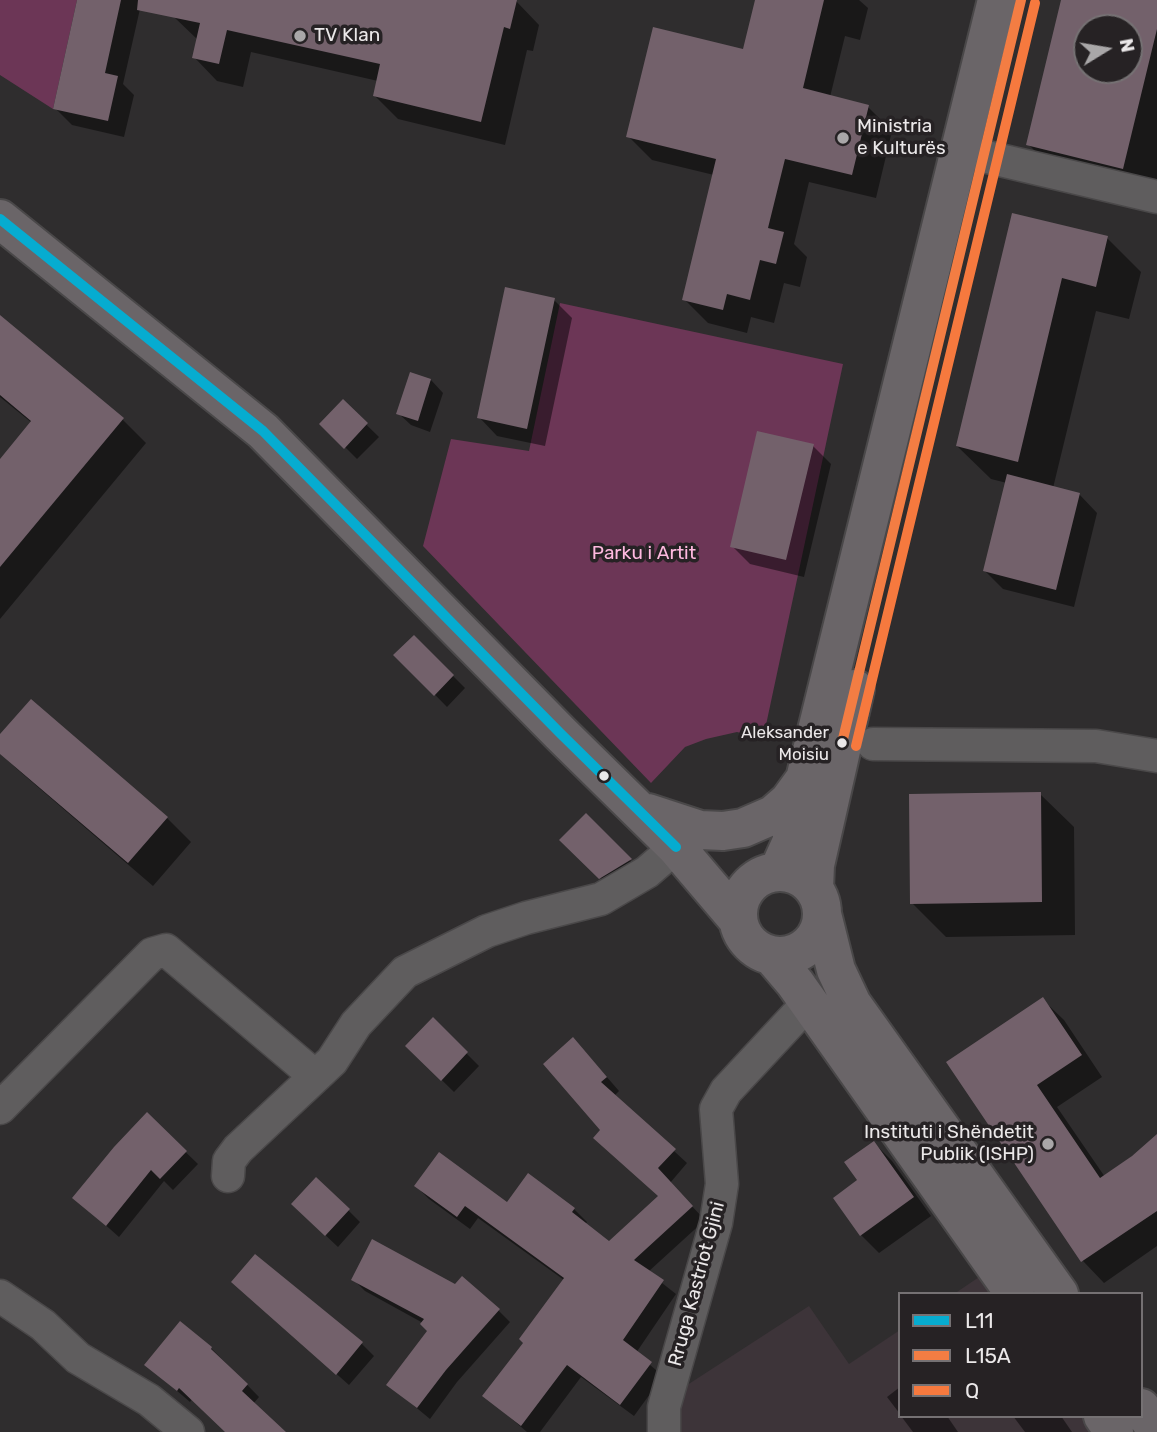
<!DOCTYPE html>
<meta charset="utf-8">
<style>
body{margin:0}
#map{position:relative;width:1157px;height:1432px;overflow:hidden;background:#2f2d2e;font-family:Rubik,sans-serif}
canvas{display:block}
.legend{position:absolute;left:898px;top:1292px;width:245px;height:126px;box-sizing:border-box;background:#262224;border:2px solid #757173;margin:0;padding:9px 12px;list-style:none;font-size:21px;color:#ebe8e9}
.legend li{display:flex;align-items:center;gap:14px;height:35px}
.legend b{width:35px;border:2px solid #757173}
.north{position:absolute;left:1073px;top:14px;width:70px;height:70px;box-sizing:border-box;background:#262224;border:2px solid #757173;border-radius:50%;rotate:79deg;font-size:19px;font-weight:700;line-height:28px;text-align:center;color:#ebe8e9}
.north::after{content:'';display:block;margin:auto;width:24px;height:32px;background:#a9a7a8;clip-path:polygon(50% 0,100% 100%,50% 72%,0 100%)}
</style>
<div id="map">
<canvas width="1157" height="1432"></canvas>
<ul class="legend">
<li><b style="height:9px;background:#06acd0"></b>L11</li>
<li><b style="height:9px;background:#f37d43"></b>L15A</li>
<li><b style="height:9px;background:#f6793e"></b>Q</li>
</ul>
<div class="north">N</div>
</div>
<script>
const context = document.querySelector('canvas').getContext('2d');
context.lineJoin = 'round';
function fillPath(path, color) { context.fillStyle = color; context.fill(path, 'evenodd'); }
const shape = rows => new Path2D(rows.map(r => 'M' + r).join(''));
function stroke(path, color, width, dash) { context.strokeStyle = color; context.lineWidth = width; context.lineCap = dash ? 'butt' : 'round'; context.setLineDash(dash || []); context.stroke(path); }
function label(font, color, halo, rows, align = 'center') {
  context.font = font + ' Rubik,sans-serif'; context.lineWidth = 7; context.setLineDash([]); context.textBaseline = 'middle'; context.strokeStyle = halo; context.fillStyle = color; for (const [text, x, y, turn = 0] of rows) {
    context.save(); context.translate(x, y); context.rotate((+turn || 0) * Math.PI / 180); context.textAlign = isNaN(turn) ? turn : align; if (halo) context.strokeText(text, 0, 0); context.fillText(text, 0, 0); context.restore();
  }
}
fillPath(shape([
 [985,1273,998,1294,954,1294],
 [809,1306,849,1364,900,1330,900,1416,1082,1416,1093,1432,678,1432,681,1389]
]), '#3d3439');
fillPath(shape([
 [0,0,77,0,53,109,0,75],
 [560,303,843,364,763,739,737,732,706,739,685,747,651,783,423,546,451,439,529,451]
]), '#6c3656');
fillPath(shape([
 [79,0,142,0,123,84,134,95,124,137,72,125,55,108],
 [178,0,512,0,516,1,539,25,533,51,527,50,505,145,398,119,375,96,378,81,251,52,243,87,217,81,194,57,198,40,174,17],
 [756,0,859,0,868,8,860,40,845,36,830,97,868,107,892,131,876,198,809,182,794,244,807,257,800,287,784,283,774,323,751,317,747,333,708,323,684,299,714,175,652,160,628,136,744,51],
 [1063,0,1157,0,1157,199,1062,178,1028,144],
 [1087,28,1129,28,1129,70,1087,70],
 [1013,215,1107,238,1141,272,1129,319,1096,311,1053,488,1079,494,1097,513,1074,607,1003,589,985,571,1007,483,991,479,957,446],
 [554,300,572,318,545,446,497,436,479,417],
 [0,317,123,420,146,443,0,619,0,462,32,423,0,397],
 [431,380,443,393,430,432,411,425,398,413],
 [343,402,379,437,357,459,322,424],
 [813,446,831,464,804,577,750,564,732,546],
 [414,637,465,688,447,707,396,655],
 [0,737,167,818,191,842,153,886,17,769,0,753],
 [1040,794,1074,827,1075,935,946,937,912,903],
 [586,816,654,884,625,902,562,840],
 [1042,999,1064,1020,1102,1077,1057,1107,1105,1177,1157,1137,1157,1246,1104,1283,1083,1261,948,1063],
 [433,1020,479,1066,454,1092,407,1046],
 [586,1053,619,1091,614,1096,687,1163,670,1183,705,1220,648,1272,676,1294,636,1353,663,1376,634,1416,581,1377,540,1432,527,1432,485,1396,525,1343,564,1280,478,1218,470,1229,429,1199,416,1186,507,1204,574,1209,587,1222,585,1225,609,1243,660,1196,602,1130],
 [147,1115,198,1164,173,1190,164,1181,119,1237,75,1198],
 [874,1143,892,1161,931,1216,879,1253,861,1235,859,1181],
 [348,1210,360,1222,338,1247,305,1216],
 [353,1279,498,1310,510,1322,457,1382,430,1419,389,1385,429,1331,423,1323,365,1291],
 [233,1282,362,1344,374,1356,349,1385],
 [211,1348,259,1397,253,1404,284,1432,226,1432,192,1399,190,1402,147,1365],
 [900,1387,900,1414,887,1397],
 [901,1416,947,1416,958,1432,913,1432],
 [1013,1416,1061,1416,1072,1432,1025,1432]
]), '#0007');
fillPath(shape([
 [77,0,121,0,105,73,118,76,108,121,53,109],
 [138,0,517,0,510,29,504,27,481,122,373,96,380,64,227,30,219,64,192,58,200,23,137,10],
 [755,0,824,0,803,88,869,105,852,175,785,159,768,228,784,232,776,264,760,260,750,300,727,294,723,310,682,300,716,159,626,137,653,27,743,49],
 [1061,0,1157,0,1157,29,1123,169,1026,145],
 [1087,28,1129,28,1129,70,1087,70],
 [1012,213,1108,236,1096,287,1062,278,1018,462,956,446],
 [505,287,555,298,527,429,477,418],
 [0,315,124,418,0,567,0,459,31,421,0,395],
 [410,372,431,379,418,421,396,414],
 [343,399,368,423,344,449,319,424],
 [757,431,814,444,786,560,730,547],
 [1007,474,1080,493,1056,590,983,571],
 [414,635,454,675,434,696,393,655],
 [31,699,168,817,128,863,0,754,0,734],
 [1041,792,1042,902,910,904,909,794],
 [586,813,632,859,599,879,559,840],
 [1043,997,1082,1055,1037,1085,1100,1178,1132,1156,1157,1134,1157,1211,1081,1262,946,1062],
 [433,1017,468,1052,441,1081,405,1046],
 [573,1037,607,1077,601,1082,676,1149,658,1168,693,1206,634,1260,664,1280,623,1340,652,1362,620,1405,567,1365,521,1426,482,1396,523,1343,519,1339,564,1278,465,1206,457,1217,414,1186,439,1152,507,1202,528,1173,575,1208,572,1212,609,1241,658,1196,593,1138,600,1130,543,1064],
 [147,1112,187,1151,160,1179,151,1170,106,1226,72,1198,114,1147],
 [874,1141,914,1197,860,1236,833,1198,857,1180,844,1162],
 [316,1177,350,1209,325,1236,291,1204],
 [372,1239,455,1284,462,1276,500,1309,446,1370,417,1408,386,1385,427,1331,420,1324,424,1319,351,1280],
 [255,1254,363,1342,336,1375,231,1282],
 [180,1321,212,1347,211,1349,248,1384,242,1391,286,1432,225,1432,179,1388,177,1391,144,1365]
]), '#73616b');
const minor = shape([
 [983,156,1157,197],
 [873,744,1096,746,1157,756],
 [0,1108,152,954,166,950,315,1076],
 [228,1176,229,1161,238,1149,332,1061,356,1024,405,972,487,931,526,918,601,899,647,872,676,847],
 [0,1296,43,1325,78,1358,149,1400,188,1432],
 [664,1432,664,1407,716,1223,722,1184,716,1109,726,1091,809,1002]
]);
const secondary = shape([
 [0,219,263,431,560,733,676,847,738,920],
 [648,813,700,830,723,831,743,828,773,815,789,801,805,779,997,0],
 [778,872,791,843,804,781],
 '738 914a42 42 0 1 1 84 0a42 42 0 1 1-84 0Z',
 [814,889,815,865,855,689],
 [822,914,836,970,852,1004,1059,1294],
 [772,956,795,983,1015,1294],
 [1141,1408,1157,1430],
 [1103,1416,1114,1432]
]);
stroke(minor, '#4a4849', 35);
stroke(secondary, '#4a4849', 42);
stroke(minor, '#5f5d5e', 32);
stroke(secondary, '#6a6568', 38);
stroke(shape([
 [0,219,263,431,560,733,676,847]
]), '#06acd0', 10);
stroke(shape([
 [842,743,1021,0]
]), '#f37d43', 10);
stroke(shape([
 [856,746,1035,3]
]), '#f6793e', 10);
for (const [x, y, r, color] of [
 [300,36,7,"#a9a7a8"],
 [843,138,7,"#a9a7a8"],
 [842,743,6,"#ebe8e9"],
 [604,776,6,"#ebe8e9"],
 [1048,1144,7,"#a9a7a8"]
]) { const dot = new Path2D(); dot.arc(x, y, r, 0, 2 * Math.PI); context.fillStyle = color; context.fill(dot); stroke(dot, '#262224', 2.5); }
label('17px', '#ebe8e9', '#262224', [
 ["Aleksander",829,733],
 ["Moisiu",829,755]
], 'right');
label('19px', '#ebe8e9', '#262224', [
 ["TV Klan",314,36],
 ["Ministria",857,127],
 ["e Kulturës",857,149],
 ["Instituti i Shëndetit",1034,1133,"right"],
 ["Publik (ISHP)",1034,1155,"right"]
], 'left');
label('19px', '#feb9df', '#262224', [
 ["Parku i Artit",644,554]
]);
label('19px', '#ebe8e9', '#262224', [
 ["Rruga Kastriot Gjini",697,1284,-75]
]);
</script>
